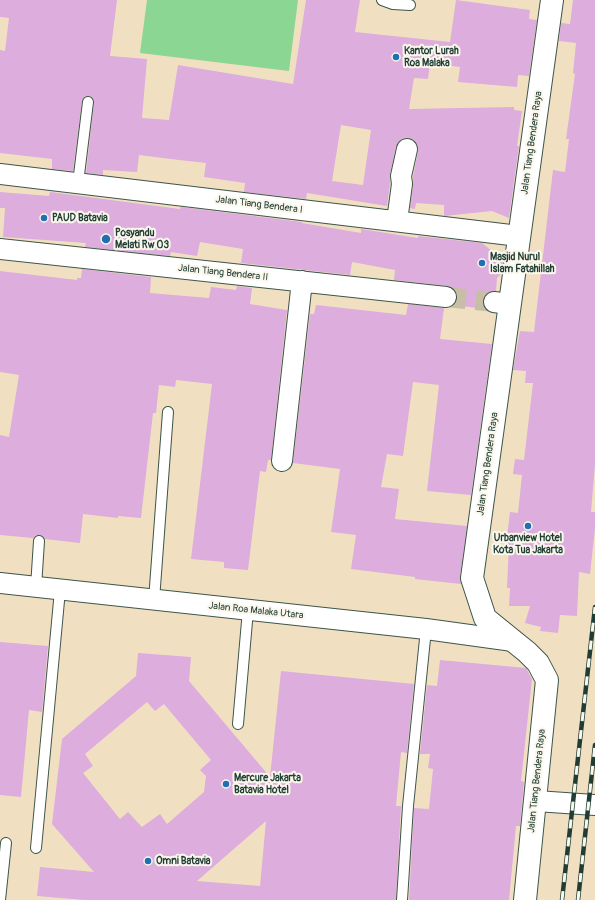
<!DOCTYPE html>
<style>
body{margin:0}
canvas{display:block;background:#f0e0c1}
</style>
<canvas width="595" height="900"></canvas>
<script>
const context = document.querySelector('canvas').getContext('2d');
context.lineJoin = 'round';
function fillPath(path, color) { context.fillStyle = color; context.fill(path, 'evenodd'); }
const shape = rows => new Path2D(rows.map(r => 'M' + r).join(''));
function stroke(path, color, width, dash) { context.strokeStyle = color; context.lineWidth = width; context.lineCap = dash ? 'butt' : 'round'; context.setLineDash(dash || []); context.stroke(path); }
function label(font, color, halo, rows, align = 'center') {
  context.font = font + ' Pangolin,sans-serif'; context.lineWidth = 4; context.setLineDash([]); context.textBaseline = 'middle'; context.strokeStyle = halo; context.fillStyle = color; for (const [text, x, y, turn = 0] of rows) {
    context.save(); context.translate(x, y); context.rotate((+turn || 0) * Math.PI / 180); context.textAlign = isNaN(turn) ? turn : align; if (halo) context.strokeText(text, 0, 0); context.fillText(text, 0, 0); context.restore();
  }
}
fillPath(shape([
 [147,0,298,0,289,71,140,53]
]), '#8bd693');
fillPath(shape([
 [0,0,117,0,110,56,147,59,142,118,169,120,178,65,293,84,306,0,360,0,355,32,450,42,456,0,530,10,529,19,537,20,529,76,518,75,517,87,458,82,460,67,430,63,428,79,414,78,409,109,514,107,514,110,522,111,517,146,519,146,509,218,492,211,444,216,444,205,416,203,415,209,410,208,413,186,413,177,418,151,418,146,415,141,409,138,404,138,399,141,396,147,390,174,390,184,387,206,307,193,306,199,244,192,245,183,204,177,206,163,179,160,139,155,137,172,103,170,103,175,86,173,94,103,94,99,89,96,85,96,82,101,73,171,52,169,52,159,0,153,0,50,5,51,9,18,0,17],
 [341,125,371,130,363,185,332,181],
 [573,0,595,0,595,464,591,512,595,512,595,528,590,574,579,572,577,616,560,615,558,633,540,631,541,627,525,623,530,606,509,606,510,588,507,588,509,545,506,545,510,512,518,513,522,475,513,474,515,459,524,460,533,383,525,383,526,371,513,370,520,331,534,332,553,170,565,172,569,139,566,139,575,74,573,73,576,43,559,41,561,23,570,24],
 [0,192,49,196,50,192,180,209,181,207,302,222,302,223,361,233,361,229,418,238,418,236,482,243,503,260,502,273,497,278,496,291,489,292,485,295,483,301,485,309,454,305,457,299,457,293,453,288,448,286,394,280,395,270,352,262,350,275,241,263,243,249,200,242,197,256,171,252,170,256,85,247,86,243,3,237,5,208,0,208],
 [82,269,151,277,150,293,209,298,211,287,236,290,237,286,252,288,250,304,287,310,271,460,268,460,266,472,260,471,248,570,224,568,224,562,191,559,212,384,176,380,175,387,159,385,156,413,153,413,141,518,118,516,118,518,83,514,80,543,45,539,43,536,40,535,36,535,33,538,0,535,0,435,9,437,19,375,0,372,0,271,77,280,77,278,81,278],
 [408,304,444,308,440,339,492,344,471,495,427,491,439,385,413,382,403,456,387,454,381,487,399,489,395,519,467,526,460,576,461,584,415,579,415,577,351,569,356,535,331,532,340,469,293,463,310,314,314,314,316,305,406,315],
 [0,642,48,646,42,712,29,710,21,797,0,795],
 [138,653,191,657,189,681,270,777,281,671,414,684,407,753,401,752,396,806,401,806,396,900,85,900,37,896,40,867,94,872,52,824,62,739,136,676],
 [147,702,155,711,164,704,211,760,200,770,206,776,204,792,167,824,160,814,142,827,128,812,120,819,83,773,93,766,85,754],
 [266,821,260,886,197,881],
 [440,660,526,668,532,679,521,781,524,782,520,826,516,826,509,900,409,900,414,808,429,809,433,769,428,768,430,754,420,754,427,685,437,686]
]), '#ddadde');
stroke(shape([
 [446,297,494,302]
]), '#c6bfa5', 20, [20, 10]);
const lane = shape([
 [382,0,393,4,410,5],
 [78,183,88,102],
 [36,587,39,541],
 [154,600,168,412],
 [238,724,248,610],
 [36,848,60,590],
 [0,900,6,843],
 [402,900,408,806,426,629]
]);
const street = shape([
 [0,174,519,236],
 [397,221,402,184,401,176,407,149],
 [0,249,446,297],
 [494,302,509,304],
 [282,461,302,281],
 [0,583,426,629,513,641],
 [536,801,595,805]
]);
const secondary = shape([
 [525,900,547,680,538,663,527,652,485,618,472,578,552,0]
]);
stroke(lane, '#3e5549', 12);
stroke(street, '#3e5549', 22);
stroke(secondary, '#3e5549', 24);
stroke(lane, '#fff', 10);
stroke(street, '#fff', 20);
stroke(secondary, '#fff', 22);
const rail = shape([
 [562,900,595,607],
 [578,900,595,745]
]);
stroke(rail, '#1f3d34', 4.5);
stroke(rail, '#fbf7ec', 3, [9]);
for (const [x, y, r, color] of [
 [396,57,4,"#1f6fb2"],
 [44,218,4,"#1f6fb2"],
 [106,239,5,"#1f6fb2"],
 [482,263,4,"#1f6fb2"],
 [528,526,4,"#1f6fb2"],
 [226,784,4,"#1f6fb2"],
 [148,861,4,"#1f6fb2"]
]) { const dot = new Path2D(); dot.arc(x, y, r, 0, 2 * Math.PI); context.fillStyle = color; context.fill(dot); stroke(dot, '#fbf7ec', 1.5); }
label('bold 10px', '#1f3d34', '#fbf7ec', [
 ["Kantor Lurah",404,51],
 ["Roa Malaka",404,63],
 ["PAUD Batavia",52,218],
 ["Posyandu",115,233],
 ["Melati Rw 03",115,245],
 ["Masjid Nurul",490,257],
 ["Islam Fatahillah",490,269],
 ["Urbanview Hotel",528,538,"center"],
 ["Kota Tua Jakarta",528,550,"center"],
 ["Mercure Jakarta",234,778],
 ["Batavia Hotel",234,790],
 ["Omni Batavia",156,861]
], 'left');
label('10px', '#1f3d34', '#fbf7ec', [
 ["Jalan Tiang Bendera Raya",532,143,-82],
 ["Jalan Tiang Bendera I",259,205,7],
 ["Jalan Tiang Bendera II",223,273,6],
 ["Jalan Tiang Bendera Raya",488,464,-82],
 ["Jalan Roa Malaka Utara",256,611,6],
 ["Jalan Tiang Bendera Raya",537,781,-84]
]);
</script>
